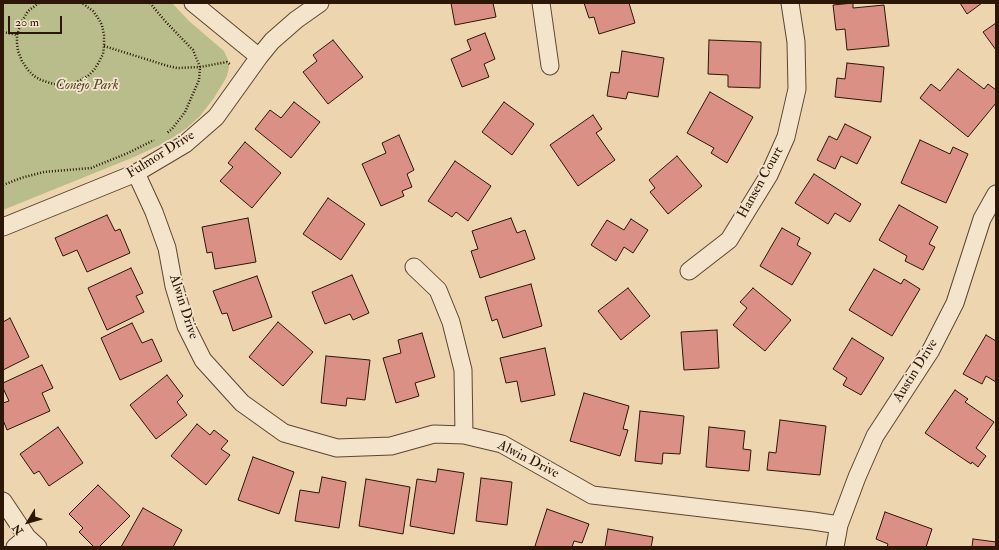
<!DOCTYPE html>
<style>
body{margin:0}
#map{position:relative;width:999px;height:550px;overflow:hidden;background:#edd5af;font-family:"IM FELL Double Pica",serif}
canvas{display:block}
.frame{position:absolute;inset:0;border:4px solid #2c1605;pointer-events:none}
.north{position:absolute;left:8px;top:502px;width:40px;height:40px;-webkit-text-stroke:3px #f3e4cb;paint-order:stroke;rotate:233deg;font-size:11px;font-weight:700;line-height:16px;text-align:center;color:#2c1605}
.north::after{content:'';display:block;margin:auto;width:14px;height:18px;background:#2c1605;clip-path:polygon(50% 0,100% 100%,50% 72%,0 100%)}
.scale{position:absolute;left:8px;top:16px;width:54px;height:18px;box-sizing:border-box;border:2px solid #2c1605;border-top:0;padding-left:5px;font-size:12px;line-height:14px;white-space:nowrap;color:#2c1605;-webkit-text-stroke:3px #f3e4cb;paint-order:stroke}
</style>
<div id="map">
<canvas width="999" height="550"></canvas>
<div class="frame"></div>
<div class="north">N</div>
<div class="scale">20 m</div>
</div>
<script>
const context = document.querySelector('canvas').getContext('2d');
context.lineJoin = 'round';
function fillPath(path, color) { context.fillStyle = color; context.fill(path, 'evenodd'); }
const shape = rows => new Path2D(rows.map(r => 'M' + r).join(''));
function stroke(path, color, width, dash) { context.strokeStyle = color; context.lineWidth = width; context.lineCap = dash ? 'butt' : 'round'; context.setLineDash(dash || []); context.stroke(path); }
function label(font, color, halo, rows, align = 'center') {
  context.font = font + ' "IM FELL Double Pica",serif'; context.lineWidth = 3.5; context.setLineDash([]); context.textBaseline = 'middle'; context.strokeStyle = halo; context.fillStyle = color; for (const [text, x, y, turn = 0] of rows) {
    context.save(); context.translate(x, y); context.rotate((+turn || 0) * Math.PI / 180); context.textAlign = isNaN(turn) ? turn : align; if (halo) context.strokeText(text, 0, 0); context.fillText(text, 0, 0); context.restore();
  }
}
fillPath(shape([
 [3,3,172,3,189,21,224,51,228,60,229,66,228,72,226,78,214,98,200,116,187,128,175,136,164,143,134,157,3,210]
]), '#b8bd8b');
const building = shape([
 [451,3,493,3,496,17,455,25,451,3],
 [584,3,629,3,635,23,599,34,594,17,589,18,584,3],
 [853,3,853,8,884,5,889,46,847,50,845,29,836,30,833,5,853,3],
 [960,3,982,3,967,14,960,3],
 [996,23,996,50,983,32,996,23],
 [485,33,495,59,484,64,489,77,462,87,451,59,471,50,467,40,485,33],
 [333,40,363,77,328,104,303,72,317,61,313,55,333,40],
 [709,40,761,42,760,88,728,87,728,75,708,74,709,40],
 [622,51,664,58,658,97,628,92,626,99,607,96,611,72,619,73,622,51],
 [847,63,884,67,881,102,835,97,837,78,845,79,847,63],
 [958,69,984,89,988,84,996,90,996,103,968,137,920,98,931,84,940,91,958,69],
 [710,92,753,117,727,163,711,153,714,148,687,133,710,92],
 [294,102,320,122,291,158,255,129,270,110,281,118,294,102],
 [504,102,534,124,512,155,482,132,504,102],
 [593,115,602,129,596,133,615,160,578,186,550,145,593,115],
 [845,124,871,137,857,164,841,156,835,169,817,160,829,136,837,140,845,124],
 [399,135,414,170,407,174,412,187,402,191,404,196,381,206,362,164,386,153,382,143,399,135],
 [920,140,950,154,953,147,968,154,946,203,901,183,920,140],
 [245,142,281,173,252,208,220,181,233,167,228,163,245,142],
 [677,156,702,186,668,214,650,192,655,188,649,180,677,156],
 [455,161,491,186,468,221,456,212,452,217,428,201,455,161],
 [814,174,861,204,850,222,835,213,828,224,795,203,814,174],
 [328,198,365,224,341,260,303,234,328,198],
 [899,205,938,227,929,244,935,247,923,270,905,261,907,256,879,240,899,205],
 [107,215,115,231,120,229,130,253,87,272,77,250,63,256,55,238,107,215],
 [248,218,256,262,215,269,212,252,207,253,202,227,248,218],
 [511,218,517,233,525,230,535,259,480,278,471,251,478,249,472,231,511,218],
 [631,219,648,230,633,253,624,247,616,261,591,245,607,220,624,230,631,219],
 [782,228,800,238,797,245,811,253,792,285,760,266,782,228],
 [131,268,143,293,136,296,144,312,107,330,88,288,131,268],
 [874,269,901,284,904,279,920,289,892,336,849,310,874,269],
 [352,275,369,313,353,320,350,314,325,324,312,292,352,275],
 [257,276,272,317,233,331,227,313,222,314,213,291,257,276],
 [531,284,542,326,503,338,497,319,492,321,485,297,531,284],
 [628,288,650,316,621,340,598,311,628,288],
 [753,288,791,320,765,351,733,325,747,308,740,302,753,288],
 [10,318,29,357,3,370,3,322,10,318],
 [278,322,313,352,283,386,249,357,278,322],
 [132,323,142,343,152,339,162,361,120,380,101,338,132,323],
 [717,330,719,368,684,370,681,332,717,330],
 [422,333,435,377,415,383,419,396,396,403,383,358,401,353,398,340,422,333],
 [986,335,996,341,996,382,986,376,982,384,963,374,986,335],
 [852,338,884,358,861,395,843,385,847,378,833,369,852,338],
 [545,348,555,395,521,402,517,381,506,383,500,358,545,348],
 [326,356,370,360,365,400,347,398,346,406,321,403,326,356],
 [42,365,53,388,42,393,50,411,7,430,3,420,3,403,9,401,3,388,3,383,42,365],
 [167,375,183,396,177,402,187,415,156,439,130,405,167,375],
 [955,390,968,399,965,402,994,422,976,448,986,456,978,467,972,462,971,464,925,433,955,390],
 [584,393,629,406,623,429,628,430,620,456,570,441,584,393],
 [640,411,684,416,680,454,663,453,662,464,635,461,640,411],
 [780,420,826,426,820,475,767,470,769,452,776,453,780,420],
 [197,424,210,435,214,430,228,441,221,449,230,455,206,485,171,456,197,424],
 [58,427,83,463,49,486,39,471,34,474,20,454,58,427],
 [709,427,745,431,743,449,751,450,749,471,706,467,709,427],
 [253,457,294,472,279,514,238,500,253,457],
 [438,469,464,473,454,534,410,526,417,479,436,482,438,469],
 [322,477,346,482,339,528,295,521,300,490,319,493,322,477],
 [481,478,512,482,507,525,476,521,481,478],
 [366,479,410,487,403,534,359,526,366,479],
 [98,485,130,516,99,547,94,547,79,532,83,528,69,514,98,485],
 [143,508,182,530,173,547,121,547,143,508],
 [547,509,589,524,582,543,574,541,572,547,539,547,535,546,547,509],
 [885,512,932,529,926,547,887,547,888,544,876,539,885,512],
 [608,529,653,537,651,547,605,547,608,529],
 [973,539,996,542,996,547,972,547,973,539]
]);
fillPath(building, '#db9086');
stroke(building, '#2c1605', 1);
const minor = shape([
 [193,3,259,57],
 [541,3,550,66],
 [136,173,154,212,167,248,174,286,186,326,203,360,242,403,284,433,337,448,391,446,434,434,464,435,502,444,592,495,813,521,839,525],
 [3,227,136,173,185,144,216,117,259,57,272,41,296,20,320,3],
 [414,267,438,290,451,322,463,370,464,435],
 [689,271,729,240,769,175,786,137,797,89,796,42,790,3],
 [3,501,27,537,38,547],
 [15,547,27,537],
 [835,547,839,525,857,477,875,436,931,350,955,303,982,219,996,194]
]);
stroke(minor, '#5c4630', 19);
stroke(shape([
 [39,3,28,11,21,23,17,35,17,43,18,51,22,61,28,70,34,76,41,80,50,83,59,85,73,83,81,80,88,76,94,70,99,62,103,54,104,46,104,35,102,25,98,18,93,11,82,3],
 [150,3,165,21,193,50,200,67,199,80,185,112,172,129,167,133],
 [3,32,17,35],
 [104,46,168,66,177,68,200,67,227,62,231,65],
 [3,185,21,178,44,172,91,168,128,153,154,140]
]), '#2c1605', 2.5, [1, 2]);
stroke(minor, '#f3e4cb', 17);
label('italic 14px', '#56482d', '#f3e4cb', [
 ["Conejo Park",87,86]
]);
label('14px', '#2c1605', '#f3e4cb', [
 ["Fulmor Drive",161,155,-32],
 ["Hansen Court",761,183,-61],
 ["Alwin Drive",183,307,72],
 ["Austin Drive",916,371,-58],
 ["Alwin Drive",528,460,27]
]);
</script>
